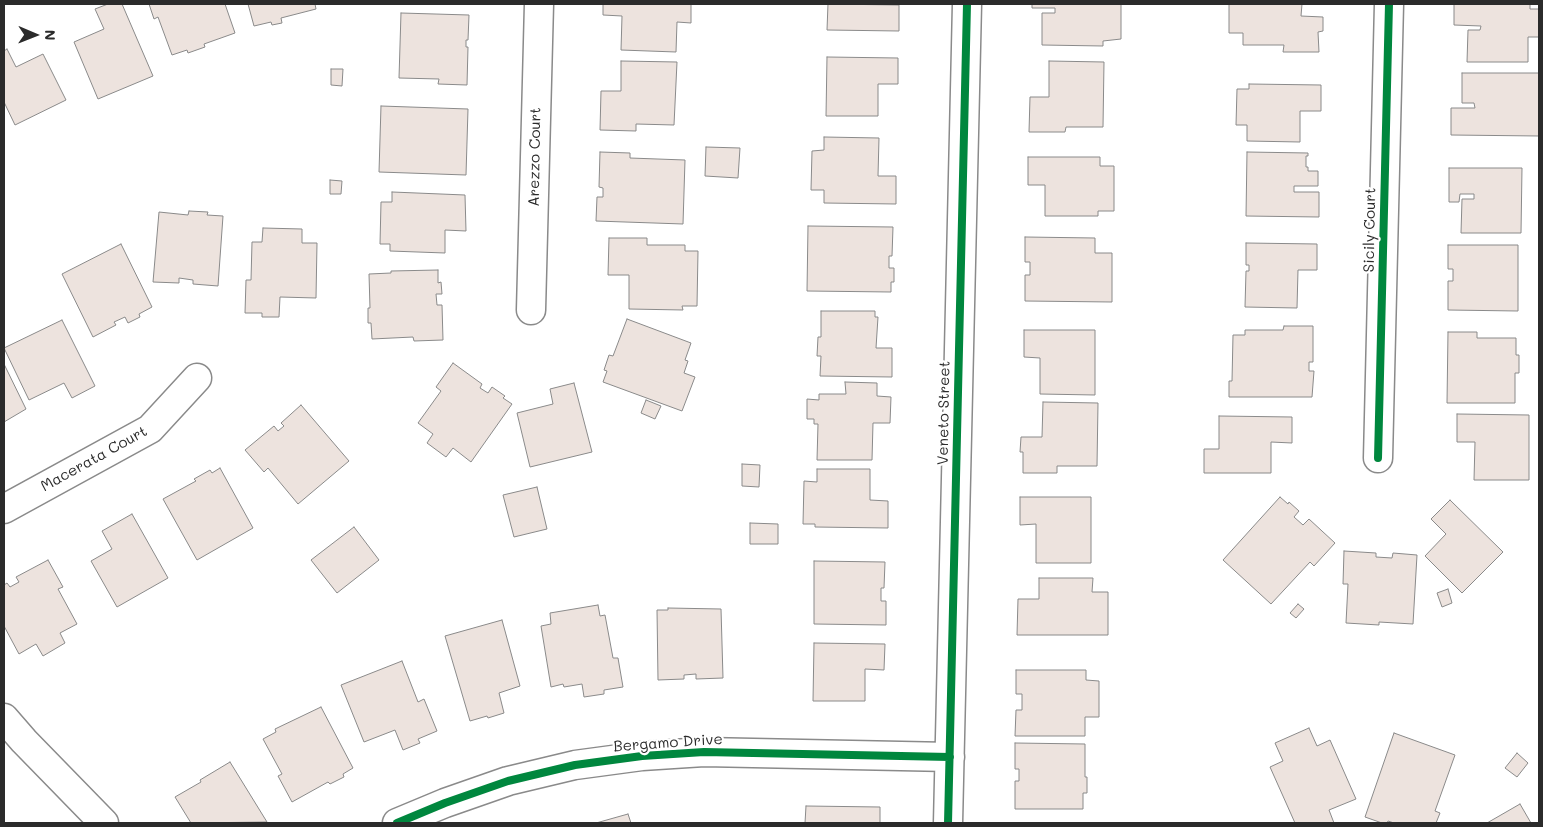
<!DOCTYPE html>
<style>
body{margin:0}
#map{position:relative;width:1543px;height:827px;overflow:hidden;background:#fff;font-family:Mali,sans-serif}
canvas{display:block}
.frame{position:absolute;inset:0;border:5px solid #2b2b2b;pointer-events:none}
.north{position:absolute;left:10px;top:10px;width:50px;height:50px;-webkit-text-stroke:4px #fff;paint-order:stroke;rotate:91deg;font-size:14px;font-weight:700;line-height:20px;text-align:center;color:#2b2b2b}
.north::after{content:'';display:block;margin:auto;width:18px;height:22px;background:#2b2b2b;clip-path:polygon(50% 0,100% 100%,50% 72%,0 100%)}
</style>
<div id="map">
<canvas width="1543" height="827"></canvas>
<div class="frame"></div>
<div class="north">N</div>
</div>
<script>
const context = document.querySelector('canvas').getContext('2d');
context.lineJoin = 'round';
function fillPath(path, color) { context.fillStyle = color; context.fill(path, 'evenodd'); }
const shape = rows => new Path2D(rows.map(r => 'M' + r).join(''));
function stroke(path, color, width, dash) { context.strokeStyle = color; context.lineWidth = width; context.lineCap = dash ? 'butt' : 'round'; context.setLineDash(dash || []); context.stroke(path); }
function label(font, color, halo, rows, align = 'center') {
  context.font = font + ' Mali,sans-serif'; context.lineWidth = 4.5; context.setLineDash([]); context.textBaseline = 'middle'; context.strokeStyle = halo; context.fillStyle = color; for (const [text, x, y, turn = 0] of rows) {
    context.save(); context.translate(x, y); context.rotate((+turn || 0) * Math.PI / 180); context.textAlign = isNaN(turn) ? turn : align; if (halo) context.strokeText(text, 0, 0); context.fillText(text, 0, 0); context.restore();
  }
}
const building = shape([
 [108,4,122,4,153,76,98,99,74,42,104,29,95,9,108,4],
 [149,4,225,4,235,33,204,44,205,47,188,53,187,50,172,55,158,17,154,19,149,4],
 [248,4,315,4,316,9,281,18,282,23,272,25,271,22,254,26,248,4],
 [603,4,691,4,691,23,677,22,676,52,621,50,622,16,603,15,603,4],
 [828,4,899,5,899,31,827,30,828,4],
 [1032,4,1121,4,1121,39,1103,41,1103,46,1042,45,1042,13,1055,13,1055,8,1032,8,1032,4],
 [1229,4,1302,4,1301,16,1323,17,1323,31,1318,32,1319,52,1283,52,1284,45,1243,45,1243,33,1229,33,1229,4],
 [1454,4,1530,4,1530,9,1539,9,1539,37,1528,37,1528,62,1467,62,1468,30,1480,30,1481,26,1454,25,1454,4],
 [401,13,469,15,468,40,466,40,466,47,468,47,467,85,438,84,439,79,399,78,401,13],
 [7,49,16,67,43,54,66,100,15,125,4,102,4,51,7,49],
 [827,57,898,58,898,84,878,84,878,116,826,116,827,57],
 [621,61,677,62,674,125,636,124,636,131,600,130,601,91,621,91,621,61],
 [1049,61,1104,62,1103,127,1066,127,1065,132,1029,132,1030,97,1049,97,1049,61],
 [331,69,343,69,342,86,331,85,331,69],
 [1462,73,1539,73,1539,136,1451,135,1451,108,1475,108,1474,103,1462,103,1462,73],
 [1249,84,1321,85,1321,111,1300,111,1300,142,1247,141,1247,125,1236,125,1237,89,1249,89,1249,84],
 [381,106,468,109,466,175,379,172,381,106],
 [824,137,879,138,878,176,896,176,896,204,824,203,824,190,811,190,812,151,824,150,824,137],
 [706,147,740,148,738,178,705,176,706,147],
 [600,152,630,153,630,158,685,160,683,224,596,221,597,197,603,197,603,188,599,187,600,152],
 [1247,152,1308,153,1308,156,1306,156,1306,167,1308,167,1308,171,1318,171,1318,186,1294,186,1294,192,1319,192,1319,217,1246,216,1247,152],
 [1028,157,1100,157,1100,166,1114,166,1114,211,1098,211,1098,216,1045,216,1045,185,1028,185,1028,157],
 [1449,168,1522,168,1521,233,1461,233,1462,199,1474,199,1474,194,1460,194,1459,202,1449,202,1449,168],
 [330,180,342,181,341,194,330,194,330,180],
 [392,192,465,195,466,231,445,230,445,253,390,251,390,244,380,244,381,202,392,202,392,192],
 [189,211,208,212,207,215,223,216,218,286,193,284,193,280,179,278,179,283,153,282,159,212,188,215,189,211],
 [808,226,893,227,892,256,889,256,889,268,894,268,894,282,891,282,891,292,807,291,808,226],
 [263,228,302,229,302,243,317,243,316,298,280,297,279,317,262,317,262,313,245,313,246,280,251,280,252,242,262,242,263,228],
 [1025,237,1095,238,1095,253,1112,253,1112,302,1025,301,1025,275,1030,275,1030,262,1025,262,1025,237],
 [609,238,647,238,647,245,685,245,685,251,698,251,697,306,682,306,683,310,629,309,629,275,608,275,609,238],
 [1246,243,1317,244,1317,270,1298,270,1297,308,1245,307,1246,271,1249,271,1249,265,1246,265,1246,243],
 [121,244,152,307,139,314,140,317,128,323,125,317,114,322,116,325,93,337,62,274,121,244],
 [1448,245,1518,245,1518,311,1448,310,1448,281,1453,281,1453,269,1448,269,1448,245],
 [438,270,438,283,441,282,442,294,436,294,437,305,442,305,443,340,414,341,413,337,372,339,371,323,368,323,368,308,370,308,369,274,391,273,391,271,438,270],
 [821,311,875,311,875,317,878,317,876,348,892,348,892,377,820,376,821,356,817,356,818,337,821,337,821,311],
 [627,319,691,343,685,360,688,361,684,373,695,377,682,411,603,382,607,371,604,370,609,355,613,356,627,319],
 [62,320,95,386,72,398,64,383,29,400,4,348,62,320],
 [1284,326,1313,326,1313,362,1309,362,1309,371,1314,371,1312,397,1229,397,1229,381,1232,381,1233,335,1245,335,1245,330,1283,330,1284,326],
 [1024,330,1095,330,1095,395,1040,394,1040,358,1024,357,1024,330],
 [1448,332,1477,332,1477,338,1516,338,1516,355,1519,355,1519,373,1515,373,1515,403,1447,403,1448,332],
 [453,363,482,384,480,388,488,393,492,387,505,396,503,398,512,404,471,462,453,448,446,457,427,443,433,434,418,423,441,391,436,387,453,363],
 [4,364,26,409,4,422,4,364],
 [845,382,877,383,877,396,891,397,890,423,873,423,872,460,817,460,818,424,814,424,814,419,807,419,807,399,819,400,819,394,846,394,845,382],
 [574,383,592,452,530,467,517,413,553,404,550,389,574,383],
 [646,400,661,406,655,419,641,413,646,400],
 [1043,402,1098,403,1097,466,1057,466,1057,473,1023,473,1023,452,1020,452,1021,437,1042,437,1043,402],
 [301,405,349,461,298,504,268,468,264,472,245,450,274,426,278,431,284,426,281,423,301,405],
 [1457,414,1529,415,1529,480,1474,480,1475,442,1457,442,1457,414],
 [1219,416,1292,417,1292,443,1271,442,1271,473,1204,473,1204,449,1219,449,1219,416],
 [742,464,760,465,759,487,742,486,742,464],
 [220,468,253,528,197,560,163,499,196,481,194,479,210,470,212,473,220,468],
 [817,469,870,469,870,500,888,501,888,528,815,527,815,524,803,524,804,481,817,482,817,469],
 [537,487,547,529,514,537,503,495,537,487],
 [1020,497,1091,497,1091,563,1036,563,1036,524,1020,525,1020,497],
 [1280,497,1288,504,1289,502,1299,511,1294,517,1303,525,1309,519,1335,543,1314,566,1310,562,1271,604,1223,560,1280,497],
 [1450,500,1503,552,1462,593,1425,556,1446,534,1431,519,1450,500],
 [132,514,168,578,117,607,91,561,112,549,102,531,132,514],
 [750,523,778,524,778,544,750,544,750,523],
 [354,527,379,560,337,593,311,560,354,527],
 [1344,551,1376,553,1376,557,1392,558,1393,553,1417,555,1413,624,1379,622,1379,625,1346,623,1348,584,1343,584,1344,551],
 [48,560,63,587,58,589,77,624,60,633,65,643,43,656,36,644,19,654,4,626,4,585,7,583,10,587,19,582,16,577,48,560],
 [814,561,885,562,884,588,881,588,881,601,886,601,886,625,814,624,814,561],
 [1039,578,1093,578,1092,592,1108,592,1108,635,1017,635,1018,599,1039,599,1039,578],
 [1448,589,1452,603,1442,607,1437,593,1448,589],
 [1298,604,1304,609,1296,618,1290,613,1298,604],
 [598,605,600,616,605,615,613,658,618,658,623,687,604,690,604,694,584,697,582,684,564,687,563,684,551,687,541,626,551,624,550,613,598,605],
 [668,608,721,609,723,678,696,679,696,674,684,675,684,679,658,680,657,610,668,610,668,608],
 [502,620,520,686,499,693,504,713,488,718,487,716,470,721,445,636,502,620],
 [814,643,885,644,884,670,865,669,865,701,813,701,814,643],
 [402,661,418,702,424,699,437,731,418,739,420,743,403,750,395,730,364,742,341,685,402,661],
 [1016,670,1086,670,1086,680,1099,681,1099,717,1085,717,1085,736,1015,736,1016,710,1022,710,1022,694,1016,694,1016,670],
 [321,707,353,768,343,774,344,777,330,784,328,782,292,802,278,776,282,774,263,739,276,732,275,729,321,707],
 [1309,728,1317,746,1330,740,1356,799,1329,810,1334,823,1295,823,1270,767,1283,761,1275,743,1309,728],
 [1394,733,1455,755,1435,811,1440,813,1436,823,1394,823,1388,821,1387,823,1382,823,1365,817,1394,733],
 [1015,743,1085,744,1085,777,1087,777,1087,793,1083,793,1083,809,1015,809,1015,781,1019,781,1019,769,1015,769,1015,743],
 [1517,753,1528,763,1517,777,1505,768,1517,753],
 [230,762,267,822,191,823,175,797,201,782,200,780,230,762],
 [1520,804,1531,823,1487,823,1520,804],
 [806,806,880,807,880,823,805,823,806,806],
 [628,814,631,823,596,823,628,814]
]);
fillPath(building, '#ede3de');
stroke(building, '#8a8a8a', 1);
const street = shape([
 [531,310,539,4],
 [1378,458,1389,4],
 [4,509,150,429,197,378],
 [4,718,24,741,104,823],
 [397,823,445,803,508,781,575,765,642,756,704,752,950,757],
 [948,823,967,4]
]);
stroke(street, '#8a8a8a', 31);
stroke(street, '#fff', 28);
stroke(shape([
 [1378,458,1389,4],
 [397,823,445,803,508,781,575,765,642,756,704,752,950,757],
 [948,823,967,4]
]), '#00873e', 8);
label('15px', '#2b2b2b', '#fff', [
 ["Arezzo Court",535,157,-89],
 ["Sicily Court",1370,230,-89],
 ["Veneto Street",944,413,-89],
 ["Macerata Court",94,459,-29],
 ["Bergamo Drive",668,743,-4]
]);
</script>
